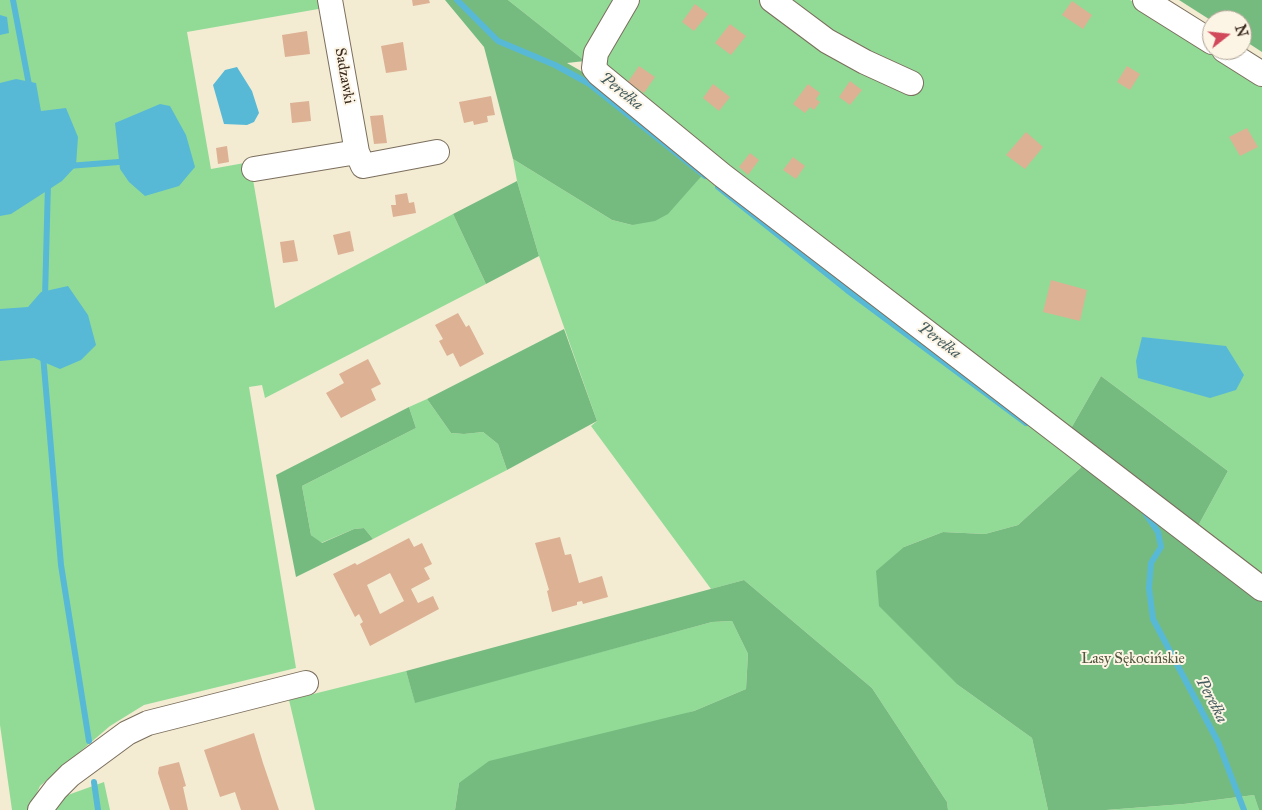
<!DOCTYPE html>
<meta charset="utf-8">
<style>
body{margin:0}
#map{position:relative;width:1262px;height:810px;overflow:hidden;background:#f3ecd3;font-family:"IM FELL Great Primer",serif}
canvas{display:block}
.north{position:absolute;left:1202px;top:10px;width:50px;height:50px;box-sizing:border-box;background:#fcf5e5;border:1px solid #afa495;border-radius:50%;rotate:74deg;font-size:14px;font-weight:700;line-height:20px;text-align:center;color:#3b2a1e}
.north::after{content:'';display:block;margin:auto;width:18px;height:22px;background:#d1495b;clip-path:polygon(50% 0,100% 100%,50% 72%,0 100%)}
</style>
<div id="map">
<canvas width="1262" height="810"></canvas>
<div class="north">N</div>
</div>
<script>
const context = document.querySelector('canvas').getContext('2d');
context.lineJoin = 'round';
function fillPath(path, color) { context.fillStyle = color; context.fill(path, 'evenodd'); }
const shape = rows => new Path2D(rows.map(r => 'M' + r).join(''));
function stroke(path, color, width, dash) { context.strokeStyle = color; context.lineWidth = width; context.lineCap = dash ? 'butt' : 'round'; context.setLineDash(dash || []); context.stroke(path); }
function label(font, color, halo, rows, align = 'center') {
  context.font = font + ' "IM FELL Great Primer",serif'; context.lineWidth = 4; context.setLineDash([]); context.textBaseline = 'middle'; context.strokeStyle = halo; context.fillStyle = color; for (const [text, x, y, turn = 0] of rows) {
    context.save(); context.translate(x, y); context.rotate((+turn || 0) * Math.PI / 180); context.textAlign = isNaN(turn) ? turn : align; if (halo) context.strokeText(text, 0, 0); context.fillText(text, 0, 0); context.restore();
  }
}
fillPath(shape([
 [0,0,323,0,324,8,187,32,211,169,250,162,275,308,453,214,486,284,265,398,262,385,249,387,296,668,144,705,110,726,40,786,29,810,12,810,0,725],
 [508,0,1130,0,1262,83,1262,576,1255,568,1198,526,1228,471,1101,376,1069,432,585,61],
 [513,159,612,220,632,225,706,171,1087,462,1018,525,985,534,943,532,904,547,958,685,1032,738,1048,810,948,810,947,802,872,688,744,580,711,589,591,426,597,421,539,256,517,181],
 [427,399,451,433,464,434,483,432,498,444,507,470,373,539,364,528,354,529,321,543,311,535,302,486,416,428,409,407],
 [732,621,748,654,746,689,694,711,459,783,455,810,315,810,289,700,406,671,415,702,712,622],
 [104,782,110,810,55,810,65,796],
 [1254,795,1259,810,1106,810,1184,804]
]), '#92db97');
fillPath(shape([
 [445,0,508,0,585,61,567,63,595,79,706,171,668,214,655,221,632,225,612,220,513,159,484,47],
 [1179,0,1262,0,1262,52,1242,39,1242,20,1212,21],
 [517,181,539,256,486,284,453,214],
 [564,329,597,421,507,470,498,444,483,432,464,434,451,433,427,399],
 [1101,376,1228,471,1198,526,1069,432],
 [409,407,416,428,302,486,311,535,322,543,354,529,364,528,373,539,296,577,276,475],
 [1087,462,1234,575,1262,601,1262,810,1259,810,1254,795,1184,804,1106,810,1048,810,1032,738,958,685,879,606,876,571,904,547,943,532,985,534,1018,525],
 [744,580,872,688,947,802,948,810,455,810,459,783,489,761,694,711,746,689,748,654,732,621,712,622,415,703,406,671]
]), '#75bb80');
fillPath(shape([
 [0,15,7,17,9,33,0,35],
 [237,67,252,91,259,113,254,122,247,125,224,124,213,85,225,70],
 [16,79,36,83,41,111,66,108,78,137,76,166,62,181,11,214,0,216,0,83],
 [160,104,170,106,186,135,195,167,179,186,145,196,129,182,120,169,115,123],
 [68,286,88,315,96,345,81,360,60,369,34,358,0,361,0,309,28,307,41,292],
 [1142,337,1226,346,1244,375,1236,390,1210,398,1138,378,1136,361]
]), '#57b9d6');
stroke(shape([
 [13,0,30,90],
 [457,0,498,41,555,65,588,83,705,176],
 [68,166,119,162],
 [718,187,847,290,1026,423],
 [45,298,48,183],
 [43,355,61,565,89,741],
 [1144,511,1158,532,1161,547,1151,563,1149,588,1153,619,1218,742,1244,810],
 [94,782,98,810]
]), '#57b9d6', 6);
fillPath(shape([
 [412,0,429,0,430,3,413,6],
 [1072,1,1092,15,1083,29,1062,15],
 [695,4,708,14,694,31,682,22],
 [730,24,746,36,731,55,715,43],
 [307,31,310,54,285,57,282,35],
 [403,42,407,70,386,73,381,46],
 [639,66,655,77,644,93,628,82],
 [1127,66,1140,74,1130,90,1117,82],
 [850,81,862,90,850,105,839,97],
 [713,84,730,97,719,111,703,98],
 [808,84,820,93,816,99,820,102,814,110,810,107,805,113,793,104],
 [491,96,495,115,487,116,488,122,474,125,473,121,464,123,459,102],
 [309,101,311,121,292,123,290,103],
 [383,115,387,143,374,144,370,116],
 [1247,128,1258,147,1240,156,1229,137],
 [1026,132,1043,147,1025,169,1006,155],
 [227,146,229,162,218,164,216,148],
 [750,153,759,160,748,175,739,167],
 [793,157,805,166,796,179,783,170],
 [407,193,409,203,414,202,416,213,393,217,391,205,396,205,395,195],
 [350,231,354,251,338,255,333,235],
 [294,240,298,261,283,263,280,242],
 [1051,280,1087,290,1080,321,1043,312],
 [458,313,466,327,469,325,484,354,460,367,453,353,447,356,439,341,443,339,435,325],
 [368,359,381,384,371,389,376,400,341,418,326,393,344,383,339,374],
 [560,537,565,555,571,554,579,583,602,576,608,597,583,604,582,601,577,602,577,605,552,612,547,591,549,590,535,543],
 [409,538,414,547,422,543,432,564,424,568,430,579,411,589,418,603,433,596,439,609,370,646,360,624,363,622,359,614,355,617,333,574,355,563,357,565],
 [390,573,404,601,380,614,367,585],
 [254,733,263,763,279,810,241,810,235,792,220,797,204,750],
 [179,762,186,786,183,787,188,810,170,810,158,773,159,767]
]), '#ddb194');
const minor = shape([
 [330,0,357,152,363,166,437,152],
 [627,0,596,53,594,68,599,74,722,175,1262,589],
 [772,0,827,41,865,62,911,83],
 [1145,0,1212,42],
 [1224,50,1262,74],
 [254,169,357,152],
 [40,810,56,789,70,775,127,733,148,723,306,683]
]);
stroke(minor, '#7b6e5d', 26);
stroke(minor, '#fff', 24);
label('15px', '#3b2a1e', '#fcf5e5', [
 ["Sadzawki",344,76,80]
]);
label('15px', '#51563c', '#fcf5e5', [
 ["Lasy Sękocińskie",1133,659]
]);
label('italic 16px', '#455c5e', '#fcf5e5', [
 ["Perełka",621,92,38],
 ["Perełka",939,341,37],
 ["Perełka",1211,700,62]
]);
</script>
